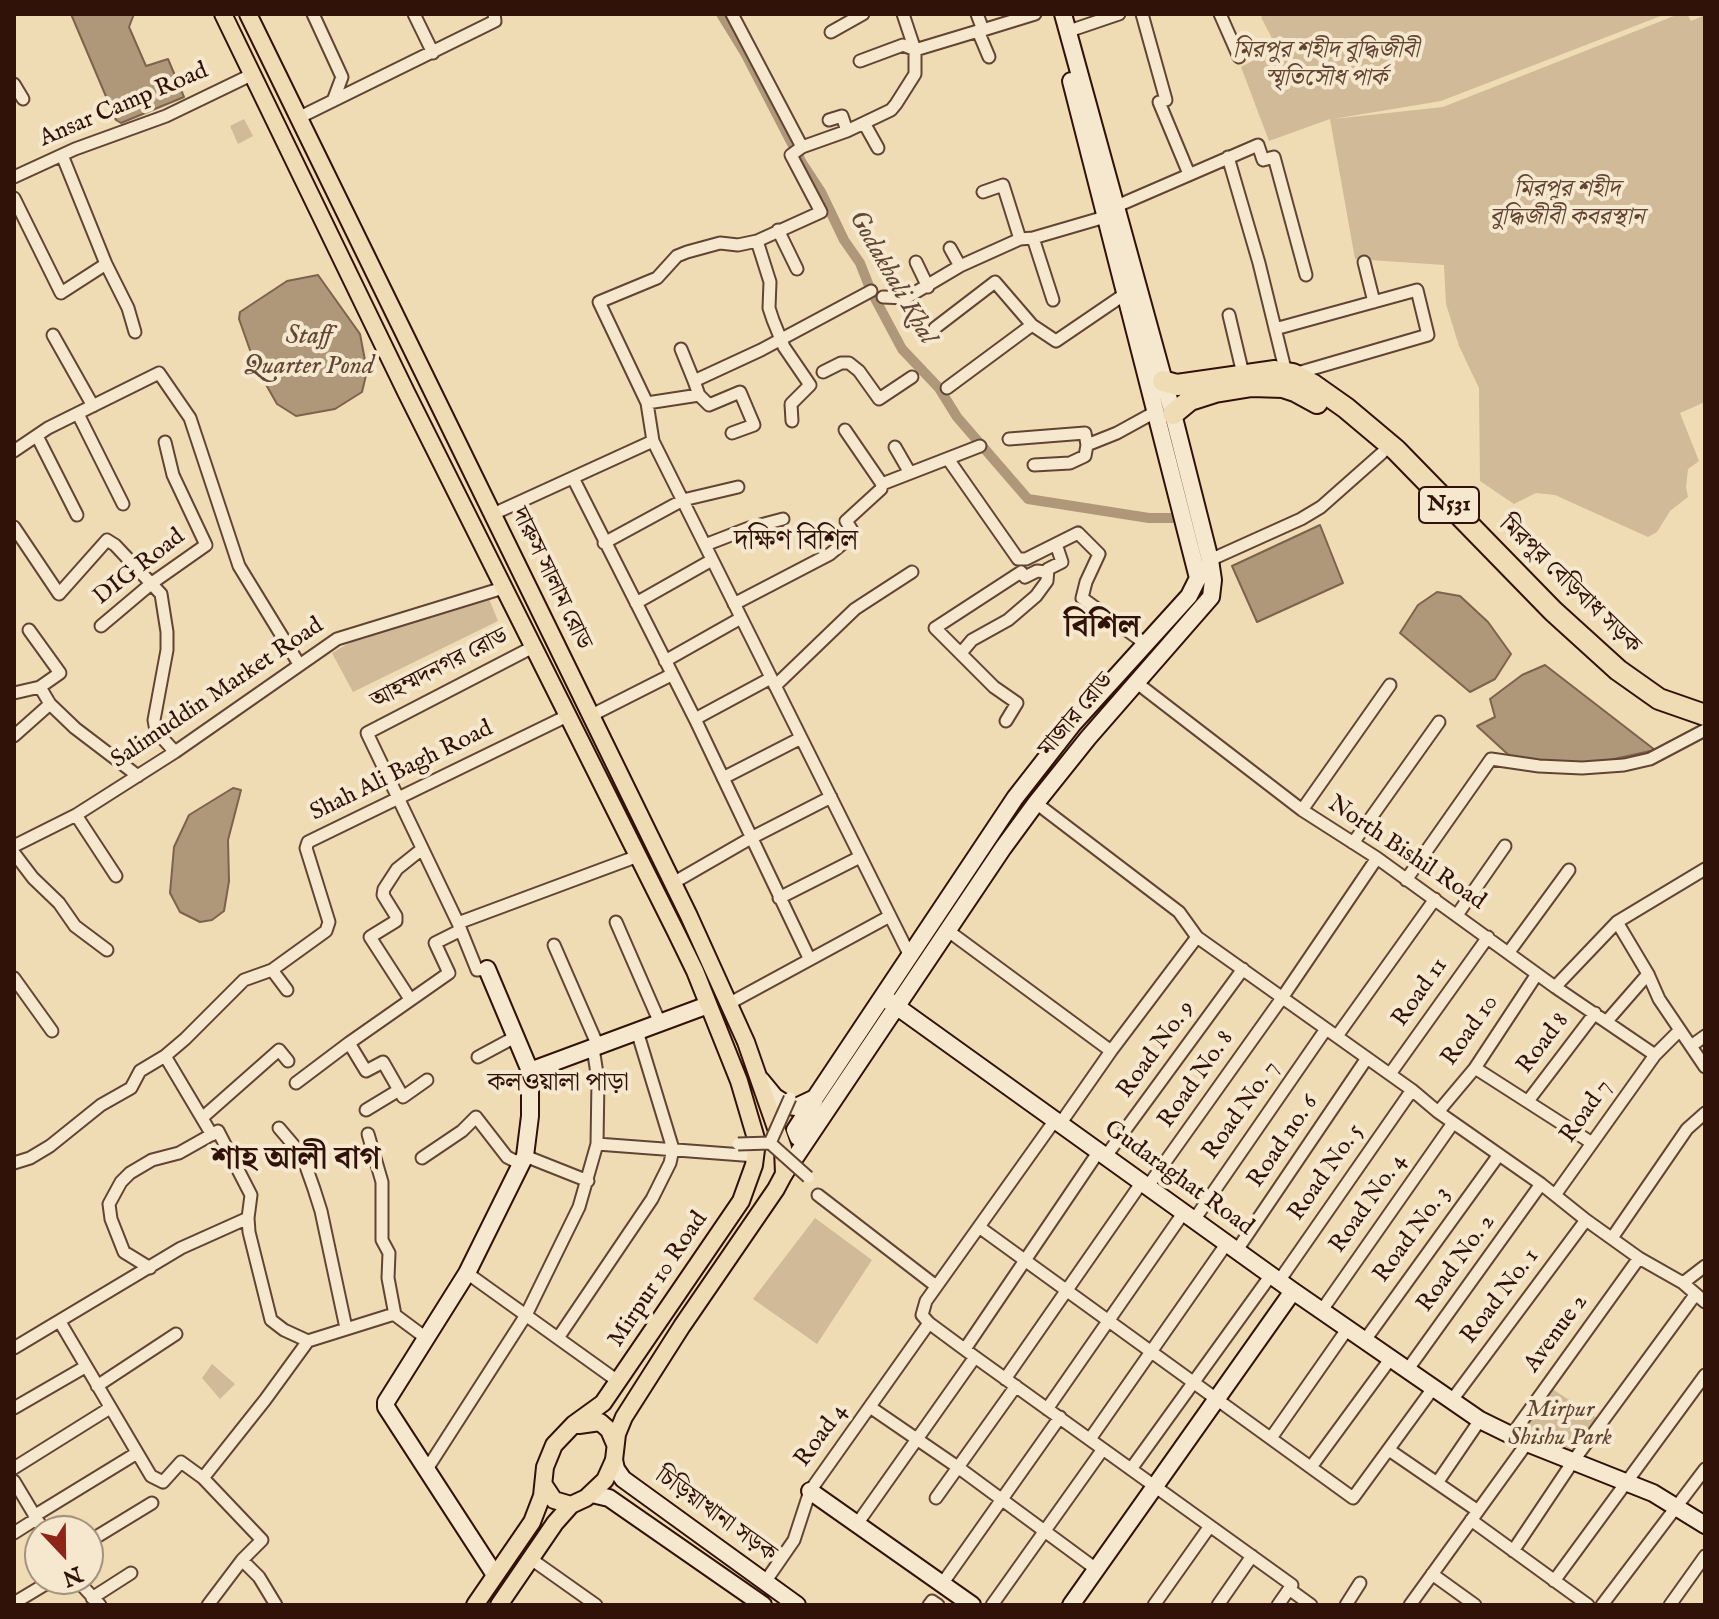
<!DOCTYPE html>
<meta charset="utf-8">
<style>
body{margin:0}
#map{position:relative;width:1719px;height:1619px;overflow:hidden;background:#f0dcb4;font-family:"IM FELL English",serif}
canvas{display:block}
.frame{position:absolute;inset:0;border:16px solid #311208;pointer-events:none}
.north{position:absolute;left:24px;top:1515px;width:80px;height:80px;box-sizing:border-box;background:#f5e8ce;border:2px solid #a7927f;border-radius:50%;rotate:158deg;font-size:22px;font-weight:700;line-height:32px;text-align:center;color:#311208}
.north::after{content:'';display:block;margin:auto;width:28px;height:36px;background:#8f2418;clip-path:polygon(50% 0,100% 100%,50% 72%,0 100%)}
</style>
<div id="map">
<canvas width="1719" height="1619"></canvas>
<div class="frame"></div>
<div class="north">N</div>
</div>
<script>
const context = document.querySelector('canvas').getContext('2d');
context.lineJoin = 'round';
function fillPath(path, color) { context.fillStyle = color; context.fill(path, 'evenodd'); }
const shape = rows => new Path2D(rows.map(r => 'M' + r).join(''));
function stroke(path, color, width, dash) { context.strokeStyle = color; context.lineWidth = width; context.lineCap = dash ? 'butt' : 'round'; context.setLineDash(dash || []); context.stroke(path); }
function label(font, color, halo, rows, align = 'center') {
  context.font = font + ' "IM FELL English","Noto Serif Bengali",serif'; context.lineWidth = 8; context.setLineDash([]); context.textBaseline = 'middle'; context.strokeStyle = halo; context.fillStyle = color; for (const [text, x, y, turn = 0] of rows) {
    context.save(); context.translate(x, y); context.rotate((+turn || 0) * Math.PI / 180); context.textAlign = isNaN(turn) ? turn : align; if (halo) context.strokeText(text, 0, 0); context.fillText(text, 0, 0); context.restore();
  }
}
fillPath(shape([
 [1267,14,1666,14,1441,101,1333,119,1443,107,1679,14,1687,14,1691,21,1705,15,1705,402,1680,413,1699,461,1688,469,1686,487,1688,497,1670,511,1657,532,1648,537,1555,495,1536,493,1514,504,1480,481,1479,388,1459,346,1446,304,1444,265,1355,259,1330,119,1269,141,1241,67,1277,48,1261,17],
 [244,119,253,136,238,144,230,126],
 [487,594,498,621,353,692,332,653,349,643],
 [815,1218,872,1260,817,1344,753,1299],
 [212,1364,235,1384,220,1399,202,1378],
 [1551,1388,1598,1419,1572,1456,1516,1435]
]), '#d0ba97');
const water = shape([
 [71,14,134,14,129,27,146,66,168,59,184,97,121,123,116,120,71,14],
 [318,275,360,334,367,371,362,392,335,409,296,416,277,404,256,367,239,319,240,312,287,281,318,275],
 [1320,525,1343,583,1257,622,1232,566,1320,525],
 [1437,592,1460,596,1488,622,1511,654,1495,679,1470,692,1400,633,1418,605,1437,592],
 [1545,665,1655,750,1596,763,1561,764,1513,759,1477,726,1495,717,1490,699,1522,675,1545,665],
 [233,788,241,790,228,840,229,881,224,911,212,920,200,922,180,912,170,893,174,847,189,815,233,788]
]);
fillPath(water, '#af977a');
stroke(water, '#7d624c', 2);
stroke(shape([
 [721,14,745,53,802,163,821,192,844,240,860,263,871,291,902,349,939,388,957,417,1028,499,1149,518,1173,518]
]), '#af977a', 10);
const street = shape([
 [313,14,342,77,333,101],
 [414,14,433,53],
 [732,14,802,147],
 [903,14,915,50,915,74,896,104,891,110,847,131,802,147,791,155,821,212,757,241,738,245,720,243,687,252,677,256,657,278,599,302,647,403,653,441,910,956],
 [977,14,983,30,1035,14],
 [1142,14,1166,100,1159,102,1189,174],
 [1220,14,1239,57],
 [983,30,978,31,989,57],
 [1069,31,1119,14],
 [831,32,863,14],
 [860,61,903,45,915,50,978,31],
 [14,84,23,99],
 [298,118,495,21,494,14],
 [829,120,842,116,847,131],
 [864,123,878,148],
 [62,155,106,264,128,308,135,332],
 [1228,157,1259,263,1286,373],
 [14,177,75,149,166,116,251,75],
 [983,192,1003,185,1020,239],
 [14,198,61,293,106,264],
 [1117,206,1258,145,1263,160,1274,157,1306,275],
 [778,230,797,269],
 [1033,238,1053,300],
 [757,241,770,282,769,308,773,320,784,347,810,385,791,404,792,421],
 [950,248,960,266],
 [916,262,928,287],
 [1364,262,1374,302],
 [883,297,906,298,960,266,1020,239,1033,238,1105,217],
 [1229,315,1243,374],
 [935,328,995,282,1032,325,1056,341,1125,294],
 [1275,329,1417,290,1428,335,1294,374],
 [53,335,93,406],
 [681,349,694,381],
 [823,372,841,363,849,363,859,371,879,399,912,377],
 [947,388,1032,325],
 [699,395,709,405,740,392,754,425,732,433],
 [647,403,699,395,694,381,761,350,871,291],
 [78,414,123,504],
 [845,430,882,484],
 [37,436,77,515],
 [1009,439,1085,433,1087,445],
 [895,447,910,473],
 [14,451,48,428,159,373,190,418,239,566,299,664],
 [948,459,1018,559,1026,559,1078,533,1099,554,1086,582,1082,598,1146,644],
 [1034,465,1070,463,1085,456,1087,445,1117,433,1157,411],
 [573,478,695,719,809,958],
 [491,515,653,441],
 [14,527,59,594,107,540,115,545,161,594,167,632,167,650,154,720,156,731,175,752],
 [604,543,683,500,738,487],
 [705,545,749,528,783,519],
 [1210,560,1301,519,1321,507,1382,453],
 [636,603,712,560],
 [734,604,830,554,847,540,853,532,846,521,881,489,882,484,980,446],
 [101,626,152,583,206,545,173,475,165,442],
 [961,653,972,640,1008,620,1036,596,1047,581,1048,569,1062,562,1058,550],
 [665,661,741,618],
 [1137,683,1302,810,1377,858,1555,987,1655,1055],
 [775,686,855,609,912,572],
 [40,687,50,704,75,728,138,776],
 [14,693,40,687,60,673,29,630],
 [590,716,671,675],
 [695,719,771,678],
 [1006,721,1017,703,994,687,935,628,1021,572,1025,577,1037,571,1046,572],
 [14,736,50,704],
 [723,778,801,738],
 [1036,803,1179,912,1197,937,1412,1090,1438,1112,1541,1184,1586,1220,1639,1258,1683,1283,1705,1302],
 [1302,810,1390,685],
 [76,815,116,876],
 [1353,843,1439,722],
 [14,846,76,815,175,752,337,639,503,588],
 [14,853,33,878,59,903,75,926,107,950],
 [1406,880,1491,759,1539,766,1582,768,1624,765,1650,759,1705,730],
 [673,883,751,838,831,797],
 [779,898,860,857],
 [1457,915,1505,846],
 [616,922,660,1023],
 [1617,922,1648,974,1659,999,1705,1067],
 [458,923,638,856],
 [947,930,1111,1051],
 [554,945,598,1046],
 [1509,952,1569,870],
 [487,969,477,970,458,923,367,733,533,647],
 [272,970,287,990],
 [14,978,52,1031],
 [1555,987,1617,922,1705,869],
 [410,999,370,937,396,921,396,916,383,895,384,889,397,869,422,849],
 [730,1003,890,916],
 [1607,1021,1648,974],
 [1337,1036,1435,899],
 [1691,1046,1705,1036],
 [165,1056,212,1135],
 [478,1057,517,1036],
 [1475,1068,1592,1143],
 [1390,1074,1488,937],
 [427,1080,403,1097,383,1062,366,1071,349,1043,449,973,435,943,461,930],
 [296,1083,349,1043],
 [1528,1101,1595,1013],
 [366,1110,399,1090],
 [1438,1112,1475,1068,1537,974],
 [202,1118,279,1050,288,1061],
 [1055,1120,926,1301,922,1315,929,1323,975,1357,1292,1585,1278,1605],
 [1060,1124,1111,1051,1197,937],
 [279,1128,302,1155,314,1189,321,1211,346,1328],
 [368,1134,382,1182,382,1240,389,1253,388,1278,395,1315],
 [597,1144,756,1156],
 [525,1156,588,1181],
 [1106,1156,1243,969],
 [422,1158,462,1131,476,1117,507,1157,521,1164],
 [14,1163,30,1158,50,1146,101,1105,131,1088,140,1071,165,1056,185,1039,244,980,272,970,326,931,329,922,306,848,308,842,567,716],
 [1148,1186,1282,998,1377,858],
 [818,1195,936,1286],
 [1555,1195,1655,1055,1680,1030],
 [1194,1220,1326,1029],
 [979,1227,1353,1498,1434,1387],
 [1612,1238,1687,1129,1705,1113],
 [1237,1250,1367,1058],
 [150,1268,124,1252,111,1219,109,1204,121,1182,130,1173,152,1160,179,1153,218,1131,251,1195,248,1218,249,1232,271,1320,284,1330,308,1341],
 [467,1273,619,1382],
 [1279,1281,1412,1090],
 [1683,1283,1705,1266],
 [1322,1310,1453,1123],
 [60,1322,151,1476,163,1482,181,1462,203,1478],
 [558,1338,652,1199,670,1163,673,1149,637,1031],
 [1365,1340,1498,1156],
 [14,1348,181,1248,248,1218],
 [965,1349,1099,1151],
 [1408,1369,1541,1184],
 [1005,1379,1142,1182],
 [97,1386,176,1334],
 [1452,1400,1586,1220],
 [870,1407,959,1468,1096,1569],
 [14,1408,85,1367],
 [1047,1409,1184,1212],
 [1511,1436,1639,1258],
 [1271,1438,1348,1328],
 [1090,1439,1227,1243],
 [1389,1450,1478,1511],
 [1311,1467,1391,1358],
 [14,1468,110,1408],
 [427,1469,526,1315,579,1207,597,1144,598,1080,593,1048],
 [1131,1469,1271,1275],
 [14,1481,44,1531],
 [1437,1483,1480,1420],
 [936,1498,1016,1386],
 [34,1516,137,1453],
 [1471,1520,1588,1605],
 [857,1524,975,1357],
 [14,1533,36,1519],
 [88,1542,152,1503],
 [1513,1551,1574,1460,1695,1295],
 [531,1559,596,1605],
 [242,1560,259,1577,276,1605],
 [1432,1574,1475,1605],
 [76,1579,100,1605],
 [1554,1581,1705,1375],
 [765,1582,794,1540,810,1491,929,1323],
 [942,1584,1060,1417],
 [1289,1589,1311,1605],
 [92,1598,131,1573],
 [14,1603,54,1579],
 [208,1605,242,1560,262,1540,203,1478,265,1400,308,1341,391,1315,395,1315,426,1338],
 [929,1605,932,1601,938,1605],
 [992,1605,1103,1449],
 [1154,1605,1210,1526],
 [1218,1605,1252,1556],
 [1346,1605,1360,1583],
 [1410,1605,1527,1443],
 [1602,1605,1705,1469],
 [1670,1605,1705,1556]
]);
const secondary = shape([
 [487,969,530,1071,530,1116,525,1156,467,1273,386,1402,386,1407,495,1575],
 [889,1001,1293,1291,1480,1420,1527,1443,1653,1493,1705,1525],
 [530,1071,708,1005],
 [761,1080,775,1097,789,1106,796,1107,815,1098,1015,798,1072,725,1189,596,1198,578,1071,81],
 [807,1138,798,1137,795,1130,815,1099],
 [784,1174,1003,848,1036,803,1088,738,1211,597,1213,580,1210,560,1173,414,1063,14],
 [614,1460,616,1469,623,1479,797,1605],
 [810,1491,972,1605],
 [592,1494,609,1498,763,1605],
 [1071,1605,1293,1291]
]);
const primary = shape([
 [223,14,406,392,675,930,695,971,739,1081,757,1142,754,1165,741,1201,603,1403,574,1424,554,1445,545,1467,542,1496,532,1522,475,1605],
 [248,14,689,916,746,1042,783,1148,784,1174,776,1189,682,1326,624,1417,617,1434,614,1460,605,1480,586,1498,571,1505,554,1500,544,1485],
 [579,1425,600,1422,609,1430,615,1444],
 [499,1605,555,1523,571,1505]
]);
const highway = shape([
 [1163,381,1177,385,1275,371,1293,374,1312,384,1346,408,1396,450,1553,611,1618,670,1659,699,1705,715],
 [1173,414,1190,400,1215,392,1252,386,1283,387,1295,391,1317,403]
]);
stroke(street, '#614433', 15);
stroke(secondary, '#311208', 20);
stroke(primary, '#311208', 20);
stroke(highway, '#311208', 24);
stroke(street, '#f5e8ce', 11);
stroke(secondary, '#f5e8ce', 16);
stroke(primary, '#f0dcb4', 16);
stroke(highway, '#f0dcb4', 20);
const streetBridge = shape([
 [770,1143,790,1098],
 [738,1144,770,1143,808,1177]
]);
stroke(streetBridge, '#614433', 15, []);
stroke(streetBridge, '#f5e8ce', 11);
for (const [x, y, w] of [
 [1449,505,60]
]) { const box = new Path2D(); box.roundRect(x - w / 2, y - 18, w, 36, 6); context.fillStyle = '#f5e8ce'; context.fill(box); stroke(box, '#311208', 2); }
label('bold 22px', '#311208', null, [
 ["N531",1449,505]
]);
label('italic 24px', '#614433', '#f5e8ce', [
 ["মিরপুর শহীদ বুদ্ধিজীবী",1326,52],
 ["স্মৃতিসৌধ পার্ক",1326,80],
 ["মিরপুর শহীদ",1567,191],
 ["বুদ্ধিজীবী কবরস্থান",1567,219],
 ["Mirpur",1560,1411],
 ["Shishu Park",1560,1439]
]);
label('24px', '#311208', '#f5e8ce', [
 ["Ansar Camp Road",124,106,-23],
 ["DIG Road",140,568,-38],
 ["দারুস সালাম রোড",550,579,64],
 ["মিরপুর বেড়িবাধ সড়ক",1569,586,44],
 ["আহম্মদনগর রোড",440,670,-27],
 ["Salimuddin Market Road",218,694,-34],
 ["মাজার রোড",1077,716,-50],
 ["Shah Ali Bagh Road",402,772,-26],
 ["North Bishil Road",1406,854,34],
 ["Road 11",1421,993,-55],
 ["Road 10",1471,1031,-55],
 ["Road 8",1544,1044,-53],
 ["Road No. 9",1157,1050,-54],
 ["Road No. 8",1197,1080,-55],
 ["Road No. 7",1242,1111,-55],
 ["Road 7",1587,1112,-55],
 ["Road no. 6",1284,1142,-56],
 ["Road No. 5",1327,1173,-55],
 ["Gudaraghat Road",1178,1179,36],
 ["Road No. 4",1369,1204,-55],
 ["Road No. 3",1413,1235,-54],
 ["Road No. 2",1457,1264,-54],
 ["Mirpur 10 Road",659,1280,-56],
 ["Road No. 1",1501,1297,-53],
 ["Avenue 2",1557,1334,-54],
 ["Road 4",822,1436,-54],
 ["চিড়িয়াখানা সড়ক",715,1516,36]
]);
label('italic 26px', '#634736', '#f5e8ce', [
 ["Godakhali Khal",891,278,60],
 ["Staff",309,338],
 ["Quarter Pond",309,368]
]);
label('26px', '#311208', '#f5e8ce', [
 ["কলওয়ালা পাড়া",558,1085]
]);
label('28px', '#311208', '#f5e8ce', [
 ["দক্ষিণ বিশিল",796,543]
]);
label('bold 32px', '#311208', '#f5e8ce', [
 ["বিশিল",1102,629],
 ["শাহ আলী বাগ",296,1161]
]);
</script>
